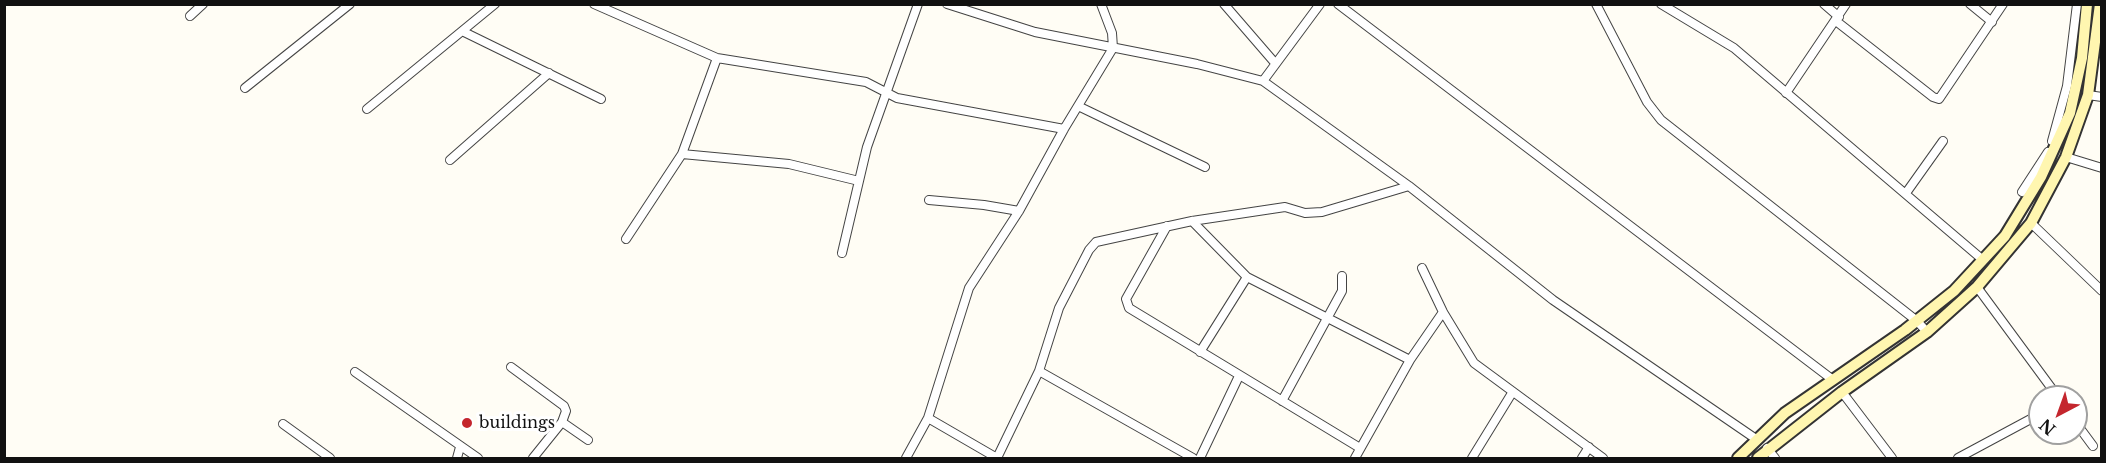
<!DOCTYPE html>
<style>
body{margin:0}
#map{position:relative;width:2106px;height:463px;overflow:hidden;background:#fffdf5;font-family:"Libre Baskerville",serif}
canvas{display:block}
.frame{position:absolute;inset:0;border:6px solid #111;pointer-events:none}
.north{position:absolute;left:2028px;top:385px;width:60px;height:60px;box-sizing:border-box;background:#fff;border:2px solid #a0a0a0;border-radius:50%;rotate:221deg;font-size:16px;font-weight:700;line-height:24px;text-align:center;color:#111}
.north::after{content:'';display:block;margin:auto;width:21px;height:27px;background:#c4262e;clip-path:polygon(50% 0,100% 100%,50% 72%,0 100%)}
</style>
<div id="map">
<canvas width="2106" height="463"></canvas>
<div class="frame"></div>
<div class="north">N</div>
</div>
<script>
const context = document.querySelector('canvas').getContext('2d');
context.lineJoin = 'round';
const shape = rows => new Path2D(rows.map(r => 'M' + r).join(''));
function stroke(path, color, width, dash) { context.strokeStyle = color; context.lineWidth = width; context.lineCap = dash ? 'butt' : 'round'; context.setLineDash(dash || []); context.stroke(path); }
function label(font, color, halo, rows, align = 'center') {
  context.font = font + ' "Libre Baskerville",serif'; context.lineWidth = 6; context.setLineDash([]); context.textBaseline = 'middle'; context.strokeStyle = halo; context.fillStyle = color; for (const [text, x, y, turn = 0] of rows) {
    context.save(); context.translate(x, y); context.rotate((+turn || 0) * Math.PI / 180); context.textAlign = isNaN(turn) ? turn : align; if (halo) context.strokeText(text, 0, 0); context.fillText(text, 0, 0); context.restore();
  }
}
const street = shape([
 [594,4,717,58,866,82,897,98,1064,129],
 [947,4,1035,32,1197,64,1263,81,1409,186,1553,300,1756,439],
 [1224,4,1275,63],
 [1338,4,1833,380],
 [1596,4,1647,102,1661,120,1917,321,1927,332],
 [1661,4,1734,48,1983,260],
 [1824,4,1839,17],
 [1970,4,1992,22],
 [190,16,203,4],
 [1836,21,1933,97,1939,99,2003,4],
 [464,32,601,99],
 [1263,81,1320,4],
 [245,88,350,4],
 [1786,93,1846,4],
 [2088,95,2102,97],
 [1078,106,1205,167],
 [367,109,495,4],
 [2052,141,2067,86,2077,4],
 [682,154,789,164,859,181],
 [2066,157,2102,168],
 [450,160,549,73],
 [2022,192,2048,152],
 [1906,193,1943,141],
 [929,200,984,205,1019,211],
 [1192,221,1247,277,1410,360],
 [2031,223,2102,291],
 [1167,226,1126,299,1129,308,1360,448],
 [626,239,682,154,717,58],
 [842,253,867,147,918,4],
 [1422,268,1443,312,1474,363,1603,458],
 [1977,287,2058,397],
 [1200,352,1247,277],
 [511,367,564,406,566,411,562,422,533,458],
 [1039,371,1193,458],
 [355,372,478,458],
 [1842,392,1892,458],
 [1282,401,1342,291,1342,276],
 [928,418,997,458],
 [562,422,588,440],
 [2076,423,2093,446],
 [283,424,330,458],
 [1767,448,1775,458],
 [457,458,460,447],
 [906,458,928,418,969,288,1019,211,1064,129,1113,48,1112,33,1101,4],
 [997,458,1039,371,1059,308,1089,250,1096,242,1192,221,1285,207,1305,213,1322,212,1409,186],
 [1200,458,1239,376],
 [1355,458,1410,360,1443,312],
 [1472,458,1512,393],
 [1582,458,1589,447],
 [1958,458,2040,414]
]);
const secondary = shape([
 [1738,458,1785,413,1905,330,1954,291,2005,236,2041,177,2070,113,2082,58,2087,4],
 [1758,458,1842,392,1927,332,1977,287,2031,223,2066,157,2088,95,2100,4]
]);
stroke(street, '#444', 10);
stroke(secondary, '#333', 14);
stroke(street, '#fff', 8);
stroke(secondary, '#fff6b0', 10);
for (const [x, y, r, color] of [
 [467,423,6,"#c4262e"]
]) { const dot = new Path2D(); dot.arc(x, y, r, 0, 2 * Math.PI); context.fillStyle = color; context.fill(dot); stroke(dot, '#fff', 2); }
label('16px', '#111', '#fff', [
 ["buildings",479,423]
], 'left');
</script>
